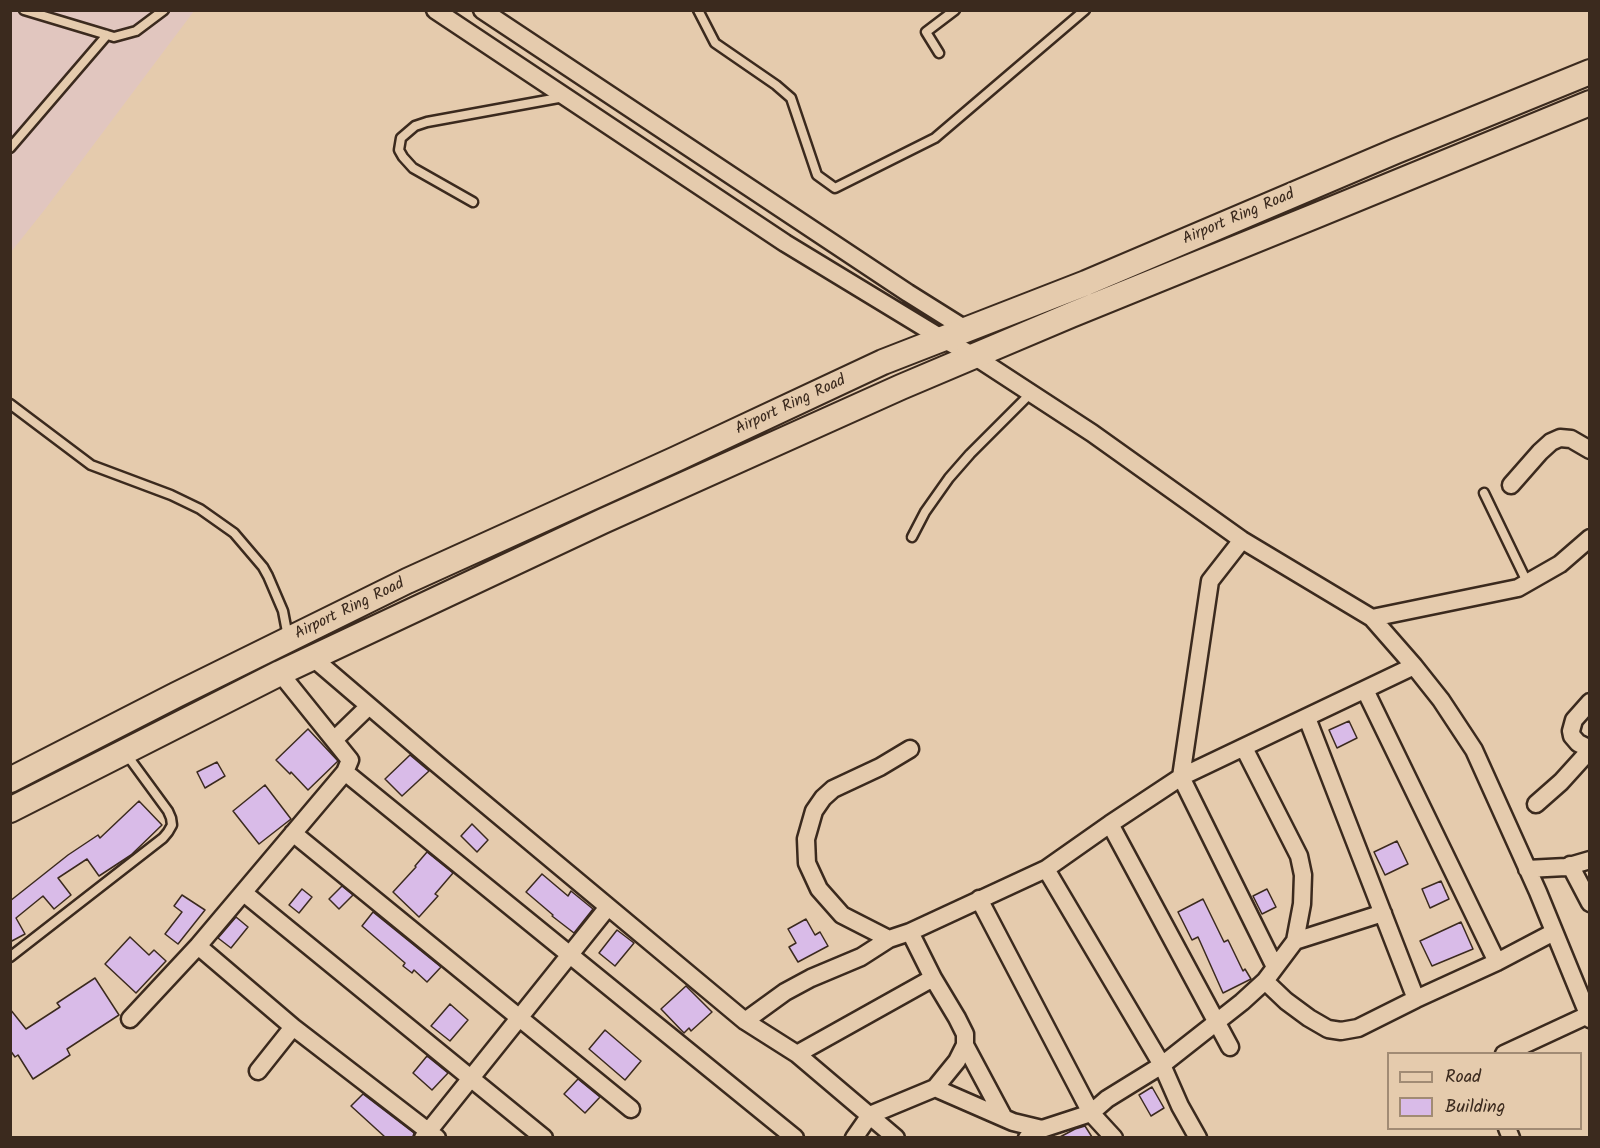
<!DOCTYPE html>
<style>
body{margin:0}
#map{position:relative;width:1600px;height:1148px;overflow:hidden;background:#e5cbad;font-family:Kalam,sans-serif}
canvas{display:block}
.frame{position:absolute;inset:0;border:12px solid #3b2a1e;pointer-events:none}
.legend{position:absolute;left:1387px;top:1052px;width:195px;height:78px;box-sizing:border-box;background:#e5cbad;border:2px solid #a18b74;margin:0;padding:8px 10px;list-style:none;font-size:18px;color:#3b2a1e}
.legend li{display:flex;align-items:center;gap:12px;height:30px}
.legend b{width:30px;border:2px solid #a18b74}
</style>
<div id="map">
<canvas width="1600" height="1148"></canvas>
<div class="frame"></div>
<ul class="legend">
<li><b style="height:8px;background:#e5cbad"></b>Road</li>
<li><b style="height:16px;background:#d9bbe8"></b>Building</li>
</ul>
</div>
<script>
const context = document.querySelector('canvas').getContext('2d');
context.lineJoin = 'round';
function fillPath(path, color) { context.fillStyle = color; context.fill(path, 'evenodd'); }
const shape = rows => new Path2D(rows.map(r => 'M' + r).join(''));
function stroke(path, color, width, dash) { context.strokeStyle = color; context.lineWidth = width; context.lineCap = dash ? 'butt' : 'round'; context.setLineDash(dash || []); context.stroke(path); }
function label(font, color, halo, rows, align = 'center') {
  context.font = font + ' Kalam,sans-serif'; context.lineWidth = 5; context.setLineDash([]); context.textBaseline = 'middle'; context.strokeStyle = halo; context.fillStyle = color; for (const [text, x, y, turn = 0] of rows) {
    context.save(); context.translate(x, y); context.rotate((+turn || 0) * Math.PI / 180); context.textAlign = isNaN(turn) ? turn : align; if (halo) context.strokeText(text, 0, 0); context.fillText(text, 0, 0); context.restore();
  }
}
fillPath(shape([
 [11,11,194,11,46,208,11,252]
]), '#e1c6bf');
const building = shape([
 [1349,721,1357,738,1337,748,1329,730,1349,721],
 [308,729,338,761,308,790,291,772,290,774,276,760,308,729],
 [410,755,429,771,402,796,385,779,410,755],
 [217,762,225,776,205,788,197,772,217,762],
 [265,785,291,819,259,844,233,811,265,785],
 [139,801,162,825,131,855,99,876,87,859,58,878,71,895,54,909,43,896,16,918,25,934,10,942,10,901,68,855,98,835,100,838,139,801],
 [472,824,488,840,477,852,461,836,472,824],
 [1397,841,1408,864,1385,875,1374,852,1397,841],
 [427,852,453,873,435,894,438,896,419,917,393,892,416,867,415,866,427,852],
 [542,874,568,896,571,891,593,909,574,933,552,916,553,915,526,892,542,874],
 [1441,881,1449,899,1430,908,1422,889,1441,881],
 [342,886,353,895,339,909,329,899,342,886],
 [302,889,312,897,299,913,289,905,302,889],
 [1267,889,1276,907,1262,914,1253,896,1267,889],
 [182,895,205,910,178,944,165,934,182,912,174,906,182,895],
 [1203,899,1224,942,1228,940,1243,971,1245,969,1251,979,1223,993,1198,937,1192,940,1178,912,1203,899],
 [373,912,441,967,427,982,414,970,412,973,403,966,405,963,362,926,373,912],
 [236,917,248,927,231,948,218,938,236,917],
 [806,919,815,935,820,932,828,946,798,962,789,947,796,943,788,929,806,919],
 [1461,922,1473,949,1432,966,1420,941,1461,922],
 [617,930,634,943,615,966,599,953,617,930],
 [130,937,149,955,154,950,166,961,136,993,105,964,130,937],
 [95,978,119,1015,67,1049,70,1055,33,1079,18,1055,15,1057,10,1050,10,1009,26,1029,60,1007,57,1003,95,978],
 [686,986,712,1012,691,1031,689,1028,684,1033,661,1009,686,986],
 [450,1004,468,1020,450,1041,431,1026,450,1004],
 [605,1030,641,1061,625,1080,589,1049,605,1030],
 [427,1056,448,1073,432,1090,413,1073,427,1056],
 [578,1079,600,1097,585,1113,564,1094,578,1079],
 [1152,1087,1164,1108,1151,1116,1139,1095,1152,1087],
 [363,1094,414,1133,413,1137,385,1137,351,1106,363,1094],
 [1085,1126,1092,1137,1060,1137,1075,1129,1085,1126]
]);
fillPath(building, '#d9bbe8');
stroke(building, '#3b2a1e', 1.5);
const lane = shape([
 [24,10,114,37,136,31,164,10],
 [698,10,715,43,776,85,791,98,817,175,835,188,935,138,1085,10],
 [939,53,926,32,955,10],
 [10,148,107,35],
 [473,202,413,168,403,157,399,150,401,138,415,126,427,122,564,97],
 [10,404,91,465,171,495,200,509,234,533,263,567,268,576,283,611,288,637],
 [1484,493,1527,582],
 [912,537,925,512,949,478,970,454,1031,393],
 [10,957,163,838,168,832,172,825,171,818,168,811,127,755]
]);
const street = shape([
 [435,10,785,243,943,339,974,356,1092,433,1242,540,1372,618,1414,666,1441,700,1474,750,1538,892,1590,1019],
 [482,10,908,293,967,330],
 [1511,485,1540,452,1551,442,1560,438,1571,439,1590,450],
 [1242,540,1210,581,1181,777,1275,967],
 [1372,618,1518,588,1560,564,1590,538],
 [313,658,437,764,745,1021,797,1054,896,1138],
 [1365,690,1497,962],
 [1590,702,1574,720,1571,731,1572,736,1578,743,1590,749],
 [1307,718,1416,999],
 [334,740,369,706],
 [345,772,795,1138],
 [1536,804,1561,782,1590,750],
 [1110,824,1230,1047],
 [293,833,631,1109],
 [1570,865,1590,903],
 [1046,869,1162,1065,1180,1106,1198,1138],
 [1527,869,1566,867,1590,860],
 [244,893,544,1138],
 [979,899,1091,1113,1114,1138],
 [910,932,933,978,957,1018,965,1034,965,1045,957,1061,935,1088],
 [889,939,842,915,819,889,807,863,806,839,814,811,823,798,833,789,880,767,910,749],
 [1295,941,1383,913],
 [198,946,293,1027,437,1138],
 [1265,981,1286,1001,1309,1018,1328,1029,1341,1031,1358,1028,1416,999,1497,962,1554,932],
 [130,1019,198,946,345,772,350,760,280,673],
 [745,1021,785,992,811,978,861,957,889,939,910,932,1046,869,1110,824,1181,777,1414,666],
 [965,1045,1004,1118],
 [797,1054,933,978],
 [1504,1054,1588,1015],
 [258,1071,293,1027],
 [1507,1128,1511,1138],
 [423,1138,608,907],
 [854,1138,870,1115,935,1088,1013,1122,1042,1129],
 [1027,1138,1042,1129,1091,1113,1107,1099,1162,1065,1242,1002,1265,981,1295,941,1302,904,1303,875,1299,856,1244,748]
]);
const secondary = shape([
 [10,780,176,695,407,581,676,459,883,362,1086,283,1396,151,1590,72],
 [10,810,280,673,603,521,901,387,1071,315,1315,216,1590,103]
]);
stroke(lane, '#3b2a1e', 13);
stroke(street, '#3b2a1e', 21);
stroke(secondary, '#3b2a1e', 28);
stroke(lane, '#e5cbad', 8);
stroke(street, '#e5cbad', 16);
stroke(secondary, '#e5cbad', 24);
label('16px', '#3b2a1e', '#e5cbad', [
 ["Airport Ring Road",1239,218,-23],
 ["Airport Ring Road",791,406,-25],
 ["Airport Ring Road",350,610,-26]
]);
</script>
